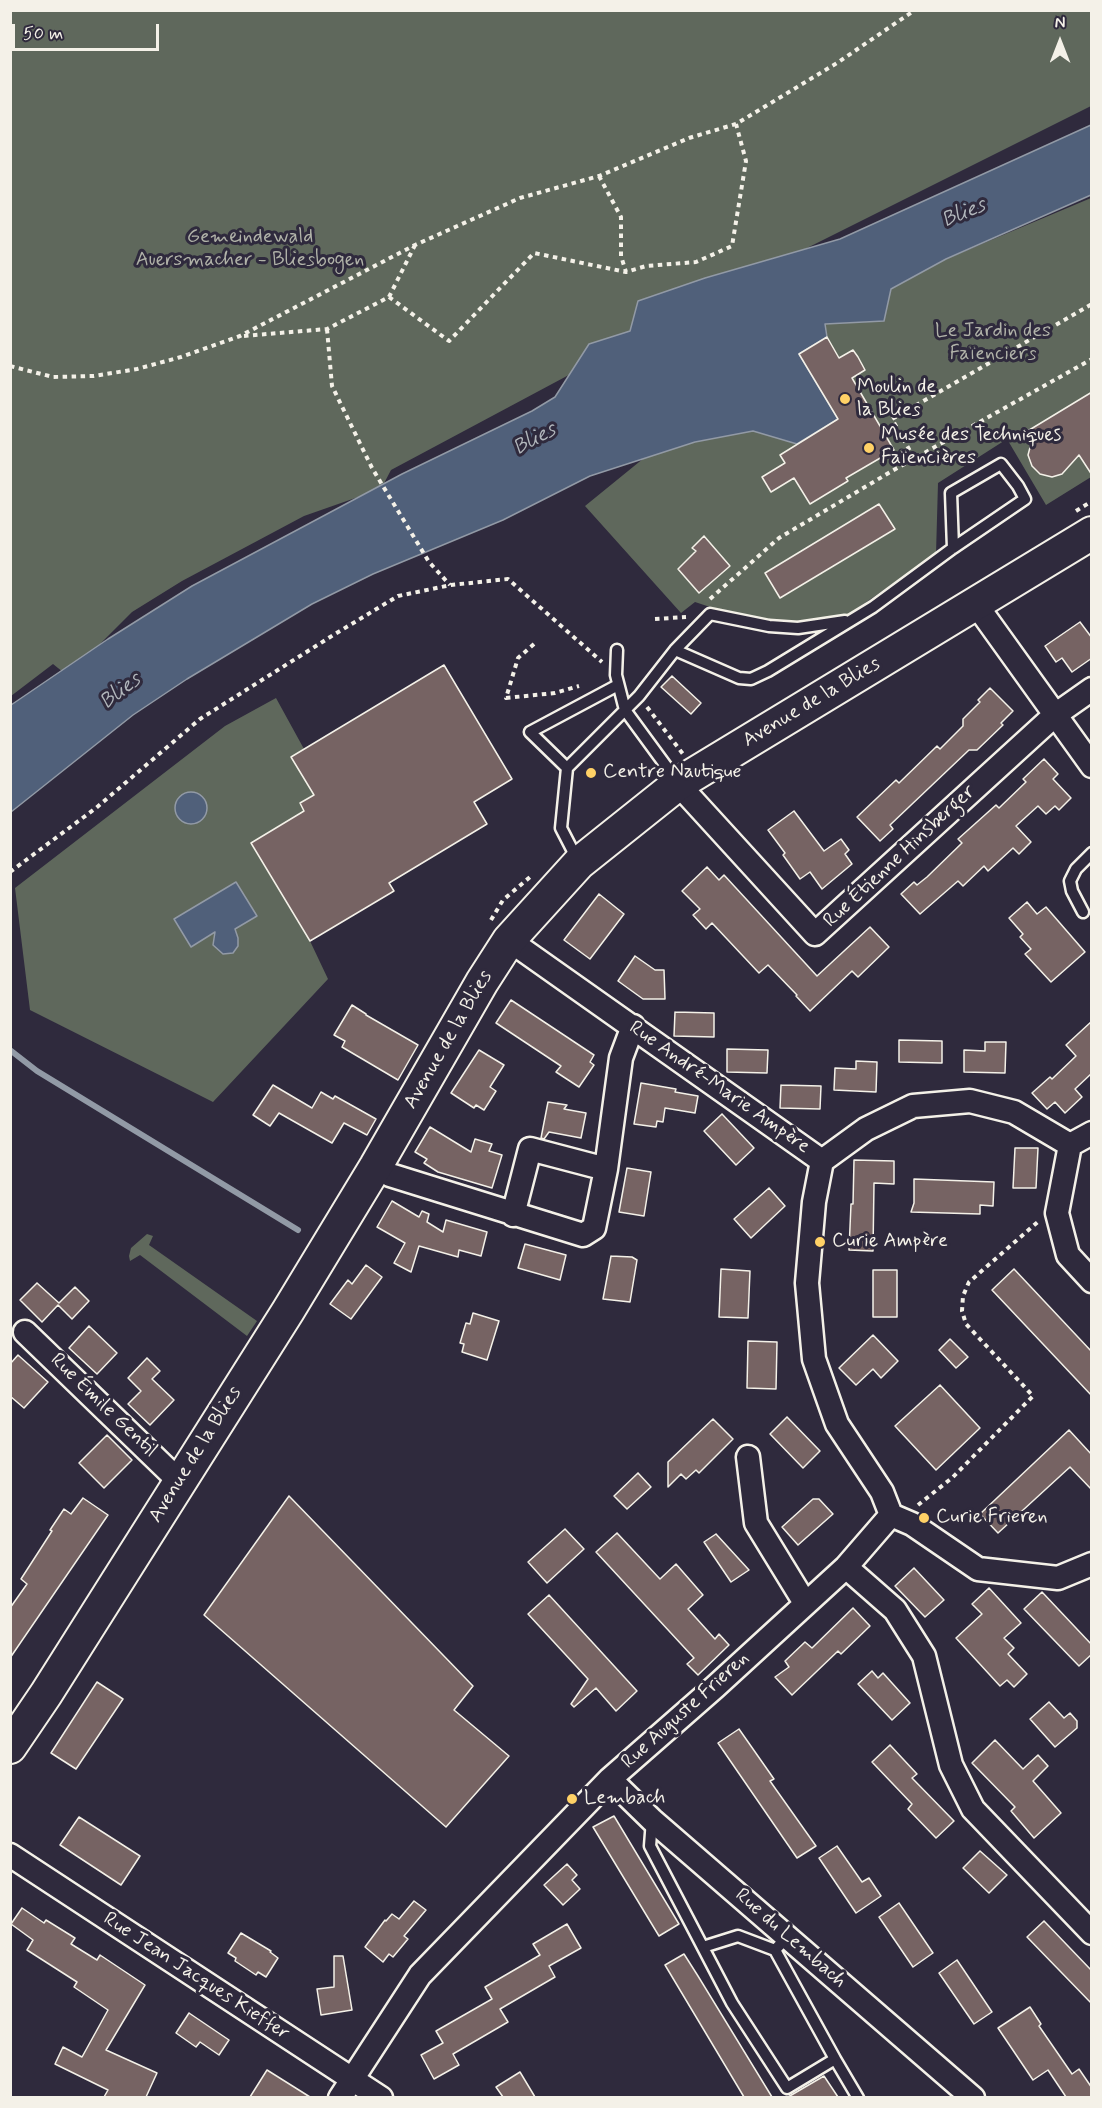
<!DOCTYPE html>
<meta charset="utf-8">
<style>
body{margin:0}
#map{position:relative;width:1102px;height:2108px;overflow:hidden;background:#2f2a3d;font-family:Mynerve,sans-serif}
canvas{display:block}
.frame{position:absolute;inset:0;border:12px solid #f4f1e8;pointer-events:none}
.north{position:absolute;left:1030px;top:12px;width:60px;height:60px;-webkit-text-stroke:4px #2f2a3d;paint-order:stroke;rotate:0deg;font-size:16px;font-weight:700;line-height:24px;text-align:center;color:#f4f1e8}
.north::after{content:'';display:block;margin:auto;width:21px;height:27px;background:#f4f1e8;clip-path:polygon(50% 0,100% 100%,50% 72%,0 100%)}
.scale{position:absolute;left:12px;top:24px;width:147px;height:27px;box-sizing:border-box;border:3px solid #f4f1e8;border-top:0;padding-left:8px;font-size:18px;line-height:21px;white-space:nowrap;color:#f4f1e8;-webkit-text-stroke:4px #2f2a3d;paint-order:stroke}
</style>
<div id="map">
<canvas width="1102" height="2108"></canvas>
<div class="frame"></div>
<div class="north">N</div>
<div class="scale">50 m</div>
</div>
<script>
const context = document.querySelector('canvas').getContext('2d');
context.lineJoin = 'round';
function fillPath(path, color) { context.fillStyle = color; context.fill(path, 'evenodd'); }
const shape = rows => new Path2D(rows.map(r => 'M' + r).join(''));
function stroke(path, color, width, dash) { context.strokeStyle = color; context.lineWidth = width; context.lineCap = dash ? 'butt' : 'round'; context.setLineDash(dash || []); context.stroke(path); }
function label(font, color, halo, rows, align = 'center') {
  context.font = font + ' Mynerve,sans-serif'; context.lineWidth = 6; context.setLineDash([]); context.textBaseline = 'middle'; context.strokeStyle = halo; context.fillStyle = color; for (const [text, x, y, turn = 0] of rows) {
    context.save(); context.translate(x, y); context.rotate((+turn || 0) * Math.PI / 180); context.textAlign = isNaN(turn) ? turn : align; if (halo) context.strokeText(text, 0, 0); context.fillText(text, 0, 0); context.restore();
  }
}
fillPath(shape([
 [11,11,1091,11,1091,106,799,252,391,470,381,489,304,516,182,581,132,612,68,676,53,664,11,696],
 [1091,198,1091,477,1046,505,1007,439,938,483,936,554,849,614,797,624,722,611,695,602,681,613,585,506,644,458,695,442,753,430,797,444,799,354,824,324,884,321,891,289,946,259],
 [444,665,512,779,474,802,487,824,390,883,394,891,310,941,328,979,213,1102,30,1010,15,888,225,726,276,698,304,749],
 [147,1234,153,1236,149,1245,257,1321,247,1336,140,1255,130,1261,129,1256,131,1248]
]), '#5f685c');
const water = shape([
 [1091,125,1091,195,946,259,891,289,884,321,825,324,827,337,799,354,838,419,797,444,753,431,695,442,590,476,503,520,373,574,312,604,187,679,133,715,11,812,11,705,108,639,192,586,402,474,532,411,555,397,589,344,630,331,638,301,705,278,840,239,1091,125],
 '175 808a16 16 0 1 1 32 0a16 16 0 1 1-32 0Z',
 [236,882,257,916,235,929,238,938,238,946,233,953,223,954,213,945,215,932,191,947,174,919,236,882]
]);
fillPath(water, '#50607a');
stroke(water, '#929aa6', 1.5);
stroke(shape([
 [10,1050,37,1071,298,1230]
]), '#929aa6', 6);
const building = shape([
 [827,337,839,358,853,350,858,357,865,370,852,378,894,450,846,478,848,481,810,504,794,478,771,492,762,477,785,463,780,455,838,419,799,354,827,337],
 [1092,392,1092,475,1079,455,1062,474,1052,477,1040,474,1032,466,1028,455,1032,440,1026,432,1092,392],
 [879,504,895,529,780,598,765,573,879,504],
 [704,536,730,566,699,593,678,569,696,551,692,548,704,536],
 [1080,622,1092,638,1092,658,1072,672,1062,658,1056,662,1045,646,1080,622],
 [444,665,512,779,474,802,487,824,389,883,394,891,310,941,251,843,304,811,300,803,314,795,291,757,444,665],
 [672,676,701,703,691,714,661,687,672,676],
 [990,688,1013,711,1001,723,1003,725,977,750,969,750,890,825,893,829,880,841,857,817,896,780,899,783,937,746,940,749,963,726,963,719,980,702,978,700,990,688],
 [1044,759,1058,774,1053,779,1071,798,1059,810,1055,806,1046,814,1038,806,1016,826,1031,842,1019,854,1013,848,988,871,984,866,963,886,958,881,920,914,901,894,914,882,917,885,927,877,962,843,958,839,996,805,999,808,1026,782,1023,779,1044,759],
 [794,811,824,851,841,839,849,850,845,854,852,864,822,889,810,872,800,879,783,855,785,853,768,830,794,811],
 [707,867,719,880,724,875,817,976,870,927,889,947,858,977,852,971,810,1011,796,996,797,995,768,965,759,973,712,923,706,929,693,915,700,909,682,891,707,867],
 [599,894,624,914,590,959,564,940,599,894],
 [1027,902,1037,914,1046,907,1085,952,1051,982,1025,954,1031,949,1020,937,1023,934,1009,918,1027,902],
 [635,956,655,970,664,970,665,999,643,999,618,981,635,956],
 [511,1000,594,1055,590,1062,594,1065,579,1087,556,1072,561,1066,496,1023,511,1000],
 [352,1005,366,1014,366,1015,418,1045,398,1080,342,1047,345,1041,334,1035,352,1005],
 [675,1012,714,1013,714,1037,674,1036,675,1012],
 [1092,1021,1092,1073,1075,1089,1082,1097,1065,1113,1055,1102,1047,1109,1032,1093,1050,1077,1052,1079,1076,1056,1066,1045,1092,1021],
 [899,1040,942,1041,942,1063,899,1062,899,1040],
 [985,1042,1006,1042,1005,1073,964,1072,964,1050,985,1051,985,1042],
 [727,1049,768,1050,767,1073,727,1072,727,1049],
 [479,1050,504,1065,490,1087,496,1091,484,1110,476,1105,474,1108,451,1093,479,1050],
 [856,1061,877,1062,876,1092,834,1090,835,1068,856,1069,856,1061],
 [641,1083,676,1089,675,1092,698,1096,695,1113,665,1108,663,1122,657,1121,656,1127,634,1124,641,1083],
 [273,1085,312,1108,321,1092,333,1099,335,1096,376,1119,367,1135,344,1123,332,1143,279,1113,270,1126,253,1115,273,1085],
 [781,1085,821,1086,820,1109,780,1108,781,1085],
 [548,1102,567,1105,564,1109,586,1113,581,1138,549,1132,544,1139,541,1138,548,1102],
 [722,1114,754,1148,736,1165,704,1131,722,1114],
 [430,1127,471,1152,475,1139,492,1144,489,1151,502,1155,492,1188,438,1172,424,1163,427,1159,415,1152,430,1127],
 [1015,1148,1038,1148,1036,1188,1013,1188,1015,1148],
 [854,1160,894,1161,894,1184,874,1183,873,1251,849,1250,851,1204,853,1204,854,1160],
 [627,1168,651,1172,644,1216,619,1212,627,1168],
 [914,1179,994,1182,993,1206,980,1205,980,1214,911,1212,914,1203,914,1179],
 [769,1188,785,1206,751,1238,734,1219,769,1188],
 [392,1201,419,1217,422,1211,429,1214,427,1222,443,1232,446,1220,487,1232,481,1256,459,1250,458,1257,419,1246,411,1272,394,1263,405,1243,377,1227,392,1201],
 [525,1244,566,1255,560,1280,518,1268,525,1244],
 [611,1256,632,1257,637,1260,630,1302,603,1299,611,1256],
 [366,1265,382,1277,351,1319,330,1304,348,1280,352,1284,366,1265],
 [721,1269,750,1271,748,1318,719,1317,721,1269],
 [1014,1269,1092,1352,1092,1396,992,1290,1014,1269],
 [873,1270,897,1270,897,1317,873,1317,873,1270],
 [37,1283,59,1303,75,1287,89,1301,72,1319,58,1305,42,1322,20,1300,37,1283],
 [473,1313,499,1321,487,1360,462,1352,464,1344,460,1343,466,1323,470,1324,473,1313],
 [89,1326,117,1353,97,1374,69,1348,89,1326],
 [873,1335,898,1361,881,1378,873,1369,856,1385,839,1368,873,1335],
 [950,1339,968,1357,956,1368,939,1350,950,1339],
 [748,1341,777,1342,776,1389,747,1388,748,1341],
 [18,1355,48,1382,24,1408,10,1396,10,1364,18,1355],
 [147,1358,160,1371,152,1379,174,1400,150,1425,128,1404,141,1391,128,1378,147,1358],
 [940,1385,980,1428,936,1470,895,1426,940,1385],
 [787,1417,820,1451,803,1468,770,1434,787,1417],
 [713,1419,733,1439,699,1473,696,1470,686,1479,681,1474,668,1487,668,1462,713,1419],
 [1069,1430,1092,1455,1092,1490,1070,1467,998,1533,980,1514,1069,1430],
 [107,1435,132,1460,104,1488,79,1463,107,1435],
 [638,1473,651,1487,627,1509,614,1496,638,1473],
 [289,1496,473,1686,454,1710,509,1756,446,1827,204,1615,289,1496],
 [83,1498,108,1515,10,1658,10,1608,27,1584,21,1579,52,1531,50,1530,64,1509,71,1514,83,1498],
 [813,1499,819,1499,833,1514,798,1545,782,1527,813,1499],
 [565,1529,584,1549,547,1583,528,1562,565,1529],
 [617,1533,660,1579,676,1564,703,1595,688,1609,715,1639,719,1634,729,1645,698,1675,687,1664,694,1658,596,1552,617,1533],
 [716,1534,749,1570,731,1582,704,1542,716,1534],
 [914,1568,944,1600,925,1617,895,1586,914,1568],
 [989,1588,1021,1623,1004,1638,1014,1648,1008,1654,1027,1674,1014,1687,1007,1680,1000,1686,956,1638,982,1614,972,1604,989,1588],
 [1042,1592,1092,1645,1092,1654,1079,1666,1024,1609,1042,1592],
 [549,1595,637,1691,616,1711,596,1688,574,1707,571,1704,588,1679,528,1614,549,1595],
 [853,1608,870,1626,841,1654,838,1651,792,1695,775,1677,789,1667,785,1661,805,1642,812,1648,853,1608],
 [872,1671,878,1678,883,1673,910,1703,892,1720,858,1684,872,1671],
 [97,1682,123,1699,76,1769,51,1753,97,1682],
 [1049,1702,1064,1718,1070,1713,1077,1721,1077,1728,1055,1747,1030,1719,1049,1702],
 [739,1729,774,1779,770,1781,816,1846,797,1858,718,1743,739,1729],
 [995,1740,1023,1769,1038,1755,1048,1766,1033,1781,1061,1813,1034,1838,1011,1811,1015,1807,972,1763,995,1740],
 [890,1745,917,1774,912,1778,954,1821,936,1838,908,1809,912,1804,872,1762,890,1745],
 [614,1816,679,1924,659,1936,593,1827,614,1816],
 [79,1817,140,1856,121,1885,60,1845,79,1817],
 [837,1846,862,1882,869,1878,881,1896,856,1913,819,1858,837,1846],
 [980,1851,1007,1875,989,1893,963,1868,980,1851],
 [567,1864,577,1875,572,1880,580,1889,563,1905,544,1885,567,1864],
 [414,1901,426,1910,404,1936,408,1939,393,1957,389,1954,383,1962,365,1947,385,1920,386,1921,392,1914,399,1919,414,1901],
 [899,1903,933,1953,913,1967,879,1917,899,1903],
 [22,1908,44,1923,46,1920,75,1938,71,1944,97,1960,100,1955,145,1985,106,2050,157,2073,146,2097,104,2097,108,2090,55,2064,63,2047,82,2057,108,2010,74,1987,77,1982,27,1950,33,1940,11,1924,22,1908],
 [1044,1921,1092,1971,1092,2004,1027,1937,1044,1921],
 [567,1924,581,1948,549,1966,555,1977,500,2009,508,2022,453,2054,459,2065,434,2079,421,2055,443,2043,436,2031,492,1999,485,1987,540,1955,533,1944,567,1924],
 [241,1933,271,1951,270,1952,278,1958,266,1977,258,1972,256,1975,235,1961,236,1958,228,1953,241,1933],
 [684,1954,698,1976,772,2097,744,2097,665,1965,684,1954],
 [334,1956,343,1956,352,2010,321,2015,317,1989,334,1987,334,1956],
 [957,1960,992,2012,974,2024,939,1973,957,1960],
 [1030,2007,1041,2024,1039,2026,1072,2074,1079,2069,1092,2088,1092,2097,1066,2097,1048,2070,1033,2080,998,2028,1030,2007],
 [189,2013,229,2040,219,2055,200,2042,196,2047,176,2033,189,2013],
 [267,2070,310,2097,250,2097,267,2070],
 [520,2072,535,2097,503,2097,496,2087,520,2072],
 [824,2076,838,2097,788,2097,824,2076]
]);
fillPath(building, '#766363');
stroke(building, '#f4f1e8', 1.5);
const lane = shape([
 [617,650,616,675,625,710,677,781],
 [675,650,739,678,751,679,768,671,873,607,953,548,1025,499,1018,486,1001,464,951,493,953,548],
 [567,768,530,732,618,685],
 [577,859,561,828,567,768,639,696,675,650,710,614,769,626,798,628,845,621],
 [1083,912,1072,891,1070,881,1076,869,1092,853],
 [652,1820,650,1846,732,2003,787,2088,835,2059,775,1950,787,1937],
 [703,1947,738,1936,775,1950],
 [835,2059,858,2098]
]);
const street = shape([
 [975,603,1092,766],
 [678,784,815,934,1055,715,1092,689],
 [509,940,822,1161,866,1129,913,1106,970,1101,1014,1112,1070,1145],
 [1092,1133,1070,1145,1057,1213,1068,1255,1092,1281],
 [822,1161,814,1202,807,1283,814,1359,837,1424,882,1492,891,1515,912,1524,978,1569,1058,1578,1092,1564],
 [376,1166,390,1175,583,1235,594,1228,606,1169,621,1058,633,1026],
 [513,1215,530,1149,606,1169],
 [25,1332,179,1481],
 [748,1457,756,1523,805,1603],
 [846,1567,895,1610,924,1656,951,1765,973,1809,1092,1933],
 [610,1779,652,1820,973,2098],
 [10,1855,381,2098],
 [340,2098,420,1975,610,1779,715,1687,846,1567,891,1515]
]);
const secondary = shape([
 [10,1747,46,1694,288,1311,376,1166,482,982,509,940,579,863,678,784,1092,533]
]);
stroke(lane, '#f4f1e8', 15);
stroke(street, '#f4f1e8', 27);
stroke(secondary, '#f4f1e8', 36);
stroke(shape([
 [599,176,621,217,621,256,626,272,646,266,696,262,732,246,746,161,736,124],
 [389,297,449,341,534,253,626,272],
 [327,329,332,386,372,468,429,562,450,585],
 [244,336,327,329,389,297,415,245],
 [10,366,53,377,94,376,137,369,181,357,240,336,415,245,520,198,599,176,689,138,736,124,837,63,915,10],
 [914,458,892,419,1092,304],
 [1076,511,1092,501],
 [710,599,779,538,892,471,1092,359],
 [655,619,686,617],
 [534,644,518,658,506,698,555,693,579,686],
 [647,707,683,754],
 [10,872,96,808,200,719,335,634,398,596,451,585,508,579,602,662],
 [491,920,503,900,530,877],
 [918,1505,953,1477,1033,1396,966,1324,962,1311,963,1296,969,1282,1040,1220]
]), '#f4f1e8', 4, [4.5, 4.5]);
stroke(lane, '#2f2a3d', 10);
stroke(street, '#2f2a3d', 22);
stroke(secondary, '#2f2a3d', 32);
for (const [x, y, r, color] of [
 [845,399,6,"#ffd166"],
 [869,448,6,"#ffd166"],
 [591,773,6,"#ffd166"],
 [820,1242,6,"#ffd166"],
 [924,1518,6,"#ffd166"],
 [572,1799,6,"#ffd166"]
]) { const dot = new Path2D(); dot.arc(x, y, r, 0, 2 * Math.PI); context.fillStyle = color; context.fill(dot); stroke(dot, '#2f2a3d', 2); }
label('20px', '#b1b3a9', '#2f2a3d', [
 ["Gemeindewald",250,238],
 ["Auersmacher - Bliesbogen",250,261],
 ["Le Jardin des",993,332],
 ["Faïenciers",993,355]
]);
label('20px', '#f4f1e8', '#2f2a3d', [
 ["Moulin de",857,388],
 ["la Blies",857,411],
 ["Musée des Techniques",881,436],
 ["Faïencières",881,459],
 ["Centre Nautique",603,773],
 ["Curie Ampère",832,1242],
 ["Curie Frieren",936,1518],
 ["Lembach",584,1799]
], 'left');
label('20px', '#f4f1e8', '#2f2a3d', [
 ["Avenue de la Blies",812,703,-31],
 ["Rue Étienne Hinsberger",900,857,-43],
 ["Avenue de la Blies",449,1040,-60],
 ["Rue André-Marie Ampère",719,1088,35],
 ["Rue Émile Gentil",103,1406,44],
 ["Avenue de la Blies",196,1455,-58],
 ["Rue Auguste Frieren",686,1711,-42],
 ["Rue du Lembach",790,1939,41],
 ["Rue Jean Jacques Kieffer",196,1977,33]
]);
label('italic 21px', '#b2b7bc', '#2f2a3d', [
 ["Blies",964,214,-23],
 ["Blies",535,440,-29],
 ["Blies",121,692,-38]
]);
</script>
